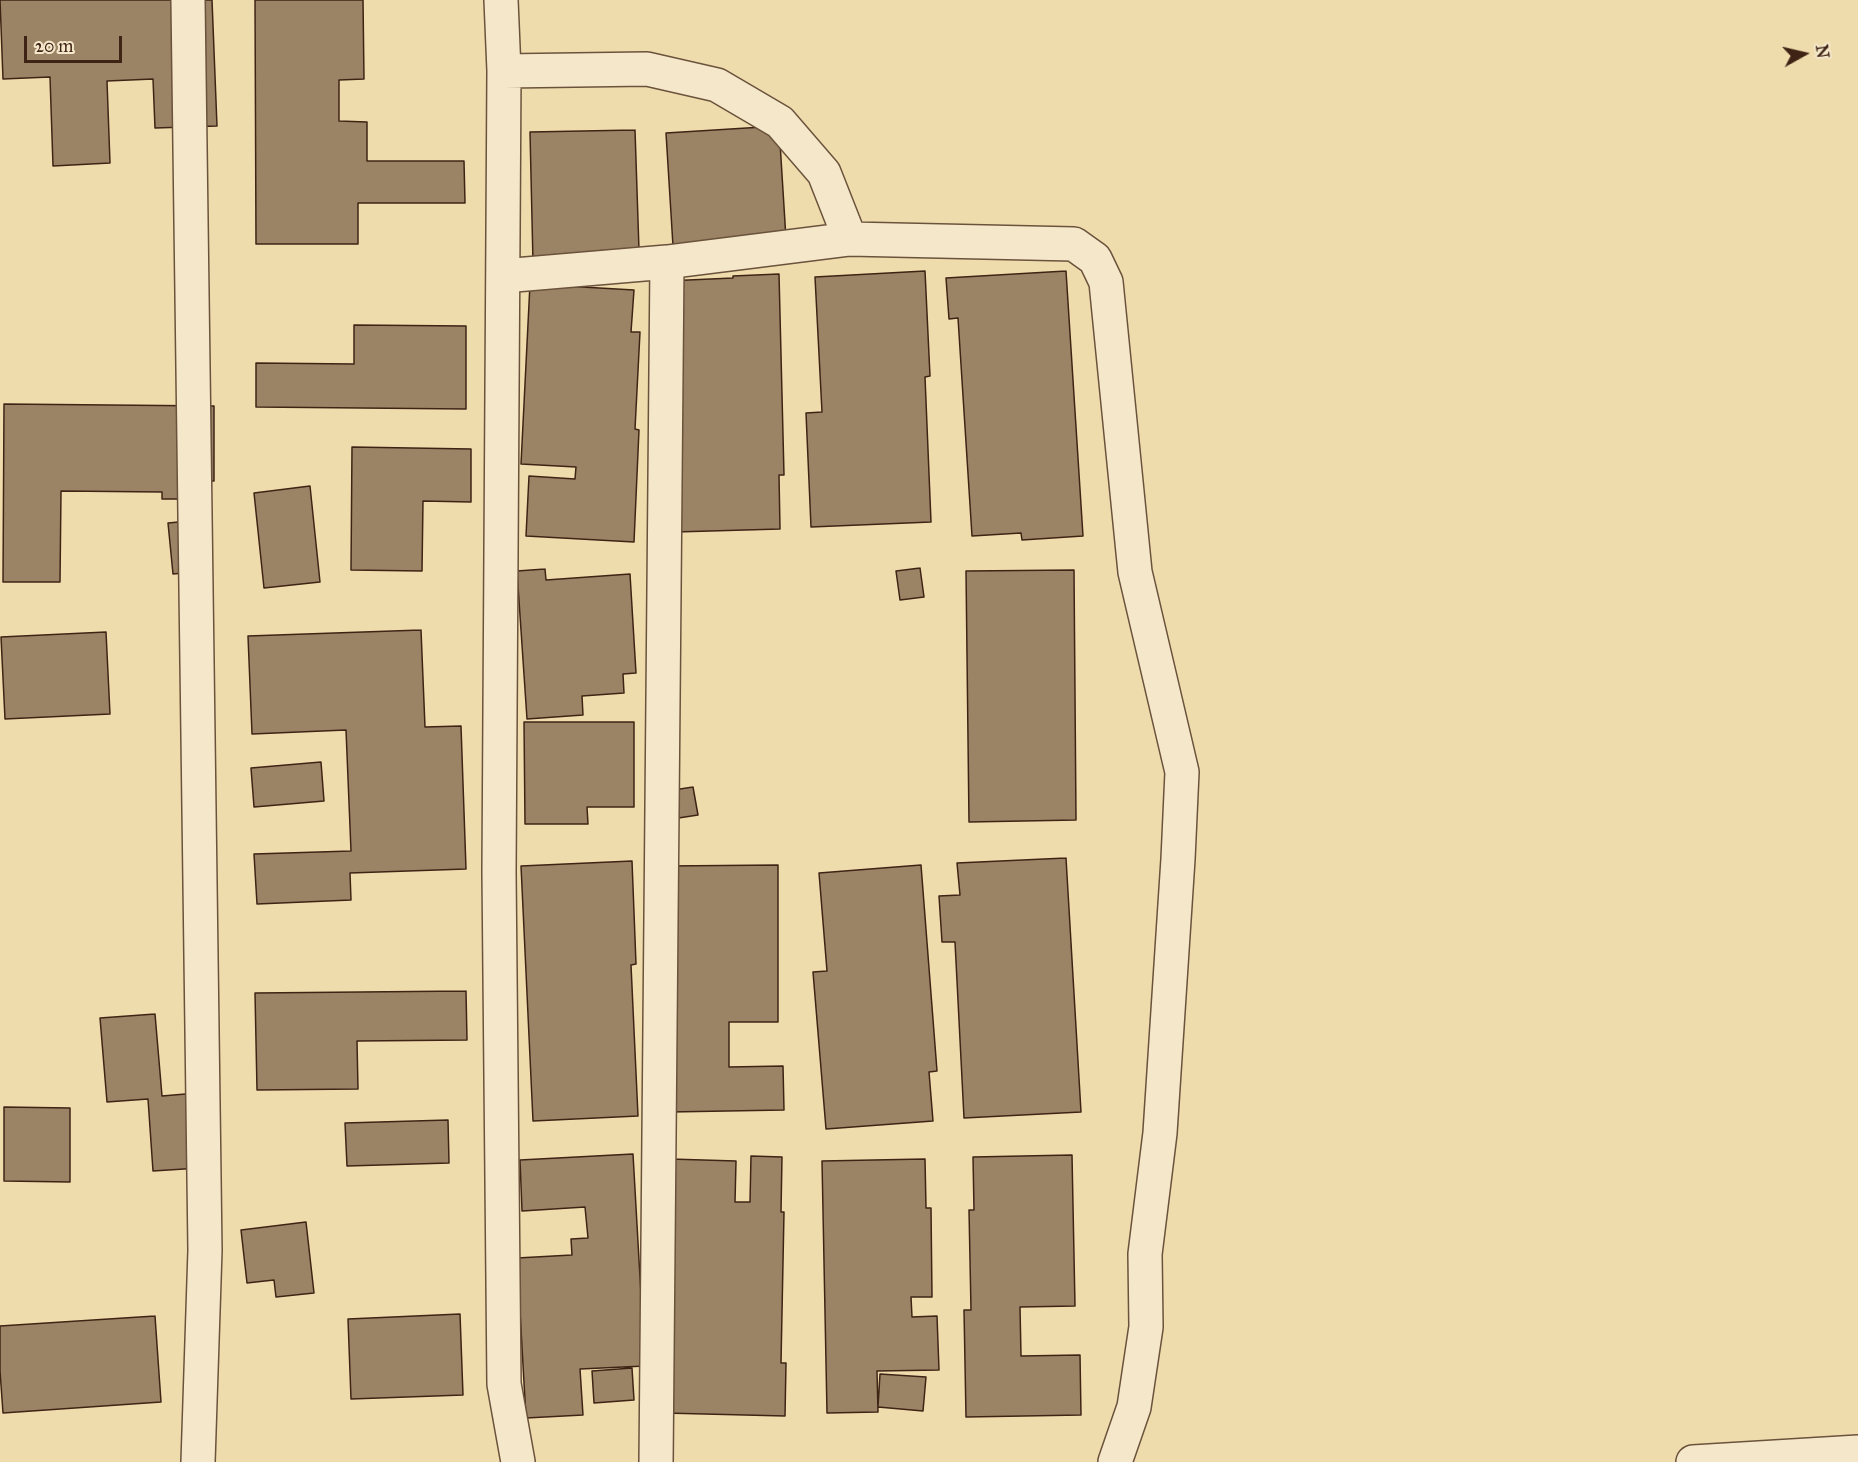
<!DOCTYPE html>
<style>
body{margin:0}
#map{position:relative;width:1858px;height:1462px;overflow:hidden;background:#efdcad;font-family:"IM FELL Great Primer",serif}
canvas{display:block}
.north{position:absolute;left:1774px;top:24px;width:60px;height:60px;-webkit-text-stroke:4px #f5e8ca;paint-order:stroke;rotate:82deg;font-size:16px;font-weight:700;line-height:24px;text-align:center;color:#3f2416}
.north::after{content:'';display:block;margin:auto;width:21px;height:27px;background:#3f2416;clip-path:polygon(50% 0,100% 100%,50% 72%,0 100%)}
.scale{position:absolute;left:24px;top:36px;width:98px;height:27px;box-sizing:border-box;border:3px solid #3f2416;border-top:0;padding-left:8px;font-size:18px;line-height:21px;white-space:nowrap;color:#3f2416;-webkit-text-stroke:4px #f5e8ca;paint-order:stroke}
</style>
<div id="map">
<canvas width="1858" height="1462"></canvas>
<div class="north">N</div>
<div class="scale">20 m</div>
</div>
<script>
const context = document.querySelector('canvas').getContext('2d');
context.lineJoin = 'round';
function fillPath(path, color) { context.fillStyle = color; context.fill(path, 'evenodd'); }
const shape = rows => new Path2D(rows.map(r => 'M' + r).join(''));
function stroke(path, color, width, dash) { context.strokeStyle = color; context.lineWidth = width; context.lineCap = dash ? 'butt' : 'round'; context.setLineDash(dash || []); context.stroke(path); }
const building = shape([
 [0,0,212,0,217,126,155,128,153,79,107,81,110,163,53,166,50,77,3,79,0,0],
 [255,0,363,0,364,79,339,80,339,121,367,122,367,161,464,161,465,203,358,203,358,244,256,244,255,0],
 [779,126,786,239,673,246,666,133,779,126],
 [635,130,639,250,595,251,596,262,533,263,530,132,635,130],
 [925,271,930,376,925,377,931,522,811,527,806,413,822,412,815,277,925,271],
 [1066,271,1083,536,1022,540,1021,533,972,536,958,318,949,319,946,278,1066,271],
 [779,274,784,475,779,475,780,529,675,532,666,281,733,278,733,276,779,274],
 [530,284,634,290,631,332,640,332,635,429,639,430,634,542,526,536,529,476,575,479,576,467,521,464,530,284],
 [354,325,466,326,466,409,256,407,256,363,354,364,354,325],
 [4,404,214,406,214,481,187,481,187,499,162,499,162,492,61,491,60,582,3,582,4,404],
 [352,447,471,449,471,502,423,501,422,571,351,570,352,447],
 [310,486,320,582,264,588,254,493,310,486],
 [200,520,205,571,173,574,168,523,200,520],
 [920,568,924,597,900,600,896,571,920,568],
 [545,569,546,580,630,574,636,673,623,674,624,693,582,696,583,715,527,719,517,571,545,569],
 [1074,570,1076,820,969,822,966,571,1074,570],
 [421,630,425,727,461,726,466,869,350,873,351,900,257,904,254,854,351,851,346,730,252,734,248,636,421,630],
 [106,632,110,714,5,719,1,637,106,632],
 [524,722,634,722,634,807,587,807,588,824,525,824,524,722],
 [321,762,324,801,254,807,251,768,321,762],
 [693,787,698,815,672,819,667,791,693,787],
 [1066,858,1081,1112,964,1118,955,942,942,942,939,896,960,895,957,863,1066,858],
 [632,861,636,964,631,965,638,1116,533,1121,521,866,632,861],
 [778,865,778,1022,729,1022,729,1067,783,1066,784,1110,669,1112,667,866,778,865],
 [921,865,937,1071,929,1072,933,1121,826,1129,813,972,827,971,819,873,921,865],
 [466,991,467,1040,357,1041,358,1089,257,1090,255,993,466,991],
 [155,1014,162,1096,209,1092,215,1167,153,1171,148,1099,107,1102,100,1018,155,1014],
 [4,1107,70,1108,70,1182,4,1181,4,1107],
 [448,1120,449,1163,347,1166,345,1123,448,1120],
 [633,1154,645,1366,580,1369,583,1415,526,1418,517,1258,572,1255,571,1239,588,1238,585,1207,522,1211,520,1160,633,1154],
 [1072,1155,1075,1306,1020,1307,1021,1356,1080,1355,1081,1415,966,1417,964,1310,971,1310,969,1210,974,1210,973,1157,1072,1155],
 [751,1156,782,1157,781,1212,784,1212,781,1363,786,1363,785,1416,664,1413,670,1159,736,1161,735,1202,750,1202,751,1156],
 [925,1159,926,1208,931,1208,932,1297,911,1297,912,1317,937,1316,939,1370,877,1371,878,1412,827,1413,822,1161,925,1159],
 [306,1222,314,1293,276,1297,274,1280,247,1283,241,1230,306,1222],
 [460,1314,463,1395,351,1399,348,1319,460,1314],
 [155,1316,161,1402,3,1413,0,1371,0,1326,155,1316],
 [632,1368,634,1400,594,1403,592,1371,632,1368],
 [880,1374,926,1377,923,1411,878,1407,880,1374]
]);
fillPath(building, '#9b8465');
stroke(building, '#3f2416', 1.5);
const minor = shape([
 [188,0,205,1250,198,1462],
 [501,0,504,71,499,872,504,1384,518,1462],
 [504,71,647,69,717,85,780,122,824,173,850,239,1074,244,1095,259,1106,282,1135,572,1182,772,1178,859,1160,1133,1145,1254,1146,1327,1134,1407,1115,1462],
 [503,276,667,262,850,239],
 [656,1462,667,262],
 [1693,1462,1858,1452]
]);
stroke(minor, '#6b523c', 36);
stroke(minor, '#f5e8ca', 33);
</script>
